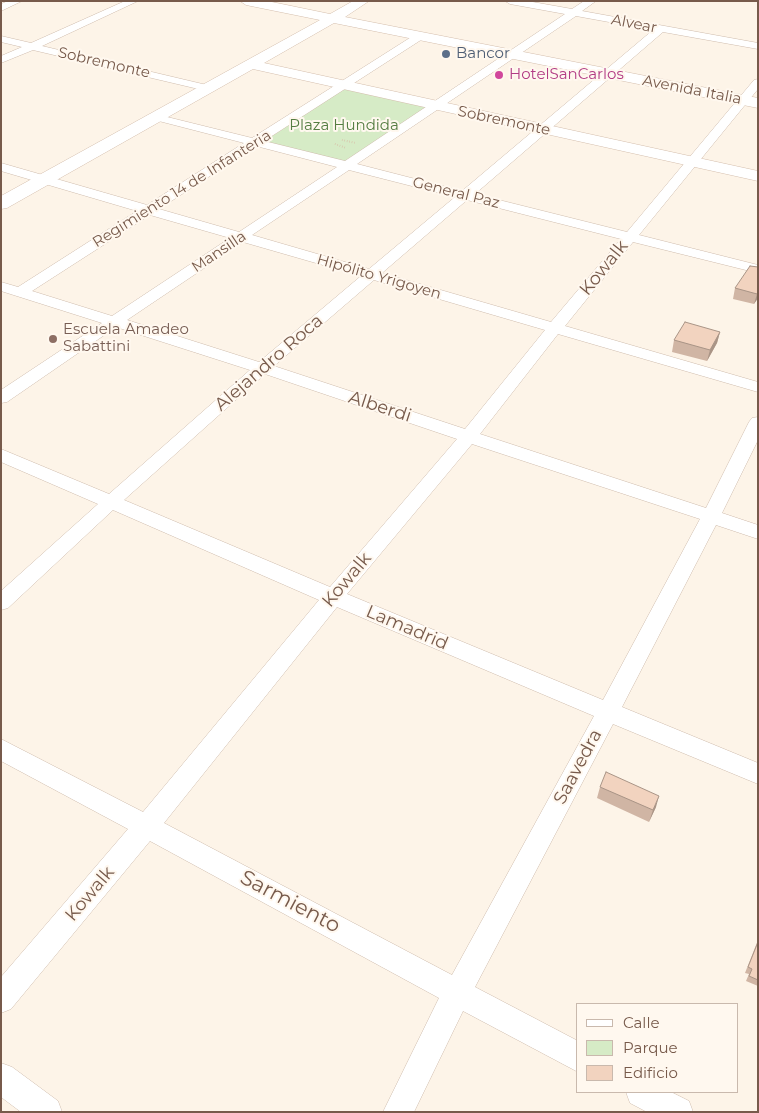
<!DOCTYPE html>
<meta charset="utf-8">
<style>
body{margin:0}
#map{position:relative;width:759px;height:1113px;overflow:hidden;background:#fdf4e8;font-family:Montserrat,sans-serif}
canvas{display:block}
.frame{position:absolute;inset:0;border:2px solid #775a4b;pointer-events:none}
.legend{position:absolute;left:576px;top:1003px;width:162px;height:90px;box-sizing:border-box;background:#fff8ef;border:1px solid #c9b9ad;margin:0;padding:6px 9px;list-style:none;font-size:15px;color:#775a4b}
.legend li{display:flex;align-items:center;gap:10px;height:25px}
.legend b{width:25px;border:1px solid #c9b9ad}
</style>
<div id="map">
<canvas width="759" height="1113"></canvas>
<div class="frame"></div>
<ul class="legend">
<li><b style="height:6px;background:#fff"></b>Calle</li>
<li><b style="height:14px;background:#d6ebc6"></b>Parque</li>
<li><b style="height:14px;background:#f2d3bf"></b>Edificio</li>
</ul>
</div>
<script>
const context = document.querySelector('canvas').getContext('2d');
context.lineJoin = 'round';
function fillPath(path, color) { context.fillStyle = color; context.fill(path, 'evenodd'); }
const shape = rows => new Path2D(rows.map(r => 'M' + r).join(''));
function stroke(path, color, width, dash) { context.strokeStyle = color; context.lineWidth = width; context.lineCap = dash ? 'butt' : 'round'; context.setLineDash(dash || []); context.stroke(path); }
function label(font, color, halo, rows, align = 'center') {
  context.font = font + ' Montserrat,sans-serif'; context.lineWidth = 4; context.setLineDash([]); context.textBaseline = 'middle'; context.strokeStyle = halo; context.fillStyle = color; for (const [text, x, y, turn = 0] of rows) {
    context.save(); context.translate(x, y); context.rotate((+turn || 0) * Math.PI / 180); context.textAlign = isNaN(turn) ? turn : align; if (halo) context.strokeText(text, 0, 0); context.fillText(text, 0, 0); context.restore();
  }
}
fillPath(shape([
 [345,88,427,107,346,162,263,142]
]), '#d6ebc6');
const street = shape([
 [8,1,22,1,1,11,1,4,8,1],
 [125,1,138,1,42,46,211,86,213,88,211,90,207,91,33,50,1,63,1,56,22,47,1,42,1,36,31,43,125,1],
 [505,1,527,1,572,9,584,1,596,1,582,11,758,43,758,49,663,32,475,194,627,232,754,80,758,79,758,89,639,235,758,265,758,273,633,242,565,326,758,382,758,392,558,334,480,434,706,508,749,422,752,418,758,417,758,440,722,513,758,525,758,539,716,525,622,707,758,763,758,784,613,724,475,987,578,1041,578,1072,463,1011,414,1112,383,1112,439,998,150,841,11,1009,1,1013,1,977,128,829,1,761,1,739,143,812,319,600,113,510,8,608,1,610,1,591,98,504,1,462,1,449,109,494,250,370,116,327,7,402,1,403,1,390,102,323,1,291,1,282,18,287,137,211,1,171,1,163,147,205,244,143,151,119,149,117,151,115,155,114,252,138,416,34,424,34,424,38,264,141,345,161,565,14,510,4,505,1],
 [576,16,653,30,462,191,357,164,576,16],
 [256,146,337,167,239,232,159,209,256,146],
 [349,170,455,197,369,269,252,235,349,170],
 [467,200,621,239,551,322,382,273,467,200],
 [150,215,230,238,112,316,32,291,150,215],
 [243,242,361,276,259,362,127,320,243,242],
 [374,280,545,330,465,429,274,366,374,280],
 [265,374,457,439,330,587,124,500,265,374],
 [472,444,700,519,603,700,347,594,472,444],
 [337,607,594,716,452,975,164,823,337,607],
 [1,1063,12,1067,58,1101,62,1112,21,1112,1,1097,1,1063],
 [626,1092,671,1092,689,1101,693,1112,647,1112,630,1103,626,1092]
]);
const secondary = shape([
 [240,1,267,1,330,14,353,1,369,1,345,17,758,98,758,108,334,23,264,63,758,171,758,181,253,69,7,208,1,209,1,196,320,20,246,5,240,1]
]);
stroke(street, '#cfbcad', 1);
stroke(secondary, '#d4bead', 1);
stroke(shape([
 [342,140,356,143],
 [335,144,346,148]
]), '#d8b6a2', 2, [0.5, 2]);
fillPath(street, '#fff');
fillPath(secondary, '#fff');
fillPath(shape([
 [758,267,758,298,754,304,733,299,735,288],
 [720,332,717,343,707,361,672,352,674,340],
 [600,787,656,807,649,822,597,798],
 [758,940,758,986,746,981,749,974,745,973]
]), '#d0b5a4');
fillPath(shape([
 [758,292,758,298,754,304,757,294],
 [720,332,717,343,707,361,710,350],
 [659,796,656,807,649,822,653,810]
]), '#a99486');
const building = shape([
 [750,266,758,267,758,292,757,294,735,288,750,266],
 [685,322,720,332,710,350,674,340,685,322],
 [606,772,659,796,653,810,600,787,606,772],
 [758,942,758,980,749,976,752,969,748,967,758,942]
]);
fillPath(building, '#f2d3bf');
stroke(building, '#a99486', 1);
for (const [x, y, r, color] of [
 [446,54,5,"#5c6f8a"],
 [499,75,5,"#d1479c"],
 [53,339,5,"#8d6e63"]
]) { const dot = new Path2D(); dot.arc(x, y, r, 0, 2 * Math.PI); context.fillStyle = color; context.fill(dot); stroke(dot, '#fff8ef', 2); }
label('15px', '#775a4b', '#fff8ef', [
 ["Alvear",634,24,11],
 ["Sobremonte",104,63,13],
 ["Avenida Italia",692,90,11],
 ["Sobremonte",504,121,12],
 ["Regimiento 14 de Infanteria",182,189,-32],
 ["General Paz",456,193,14],
 ["Mansilla",219,252,-34],
 ["Hipólito Yrigoyen",379,277,16]
]);
label('15px', '#4e5e75', '#fff8ef', [
 ["Bancor",456,54]
], 'left');
label('15px', '#b23c85', '#fff8ef', [
 ["HotelSanCarlos",509,75]
], 'left');
label('15px', '#557d42', '#fff8ef', [
 ["Plaza Hundida",344,126]
]);
label('15px', '#785e54', '#fff8ef', [
 ["Escuela Amadeo",63,330],
 ["Sabattini",63,347]
], 'left');
label('18px', '#775a4b', '#fff8ef', [
 ["Kowalk",604,268,-51],
 ["Alejandro Roca",269,363,-41],
 ["Alberdi",380,407,18],
 ["Kowalk",347,580,-50],
 ["Lamadrid",407,628,23],
 ["Saavedra",578,767,-62],
 ["Kowalk",90,894,-50]
]);
label('21px', '#775a4b', '#fff8ef', [
 ["Sarmiento",290,902,28]
]);
</script>
